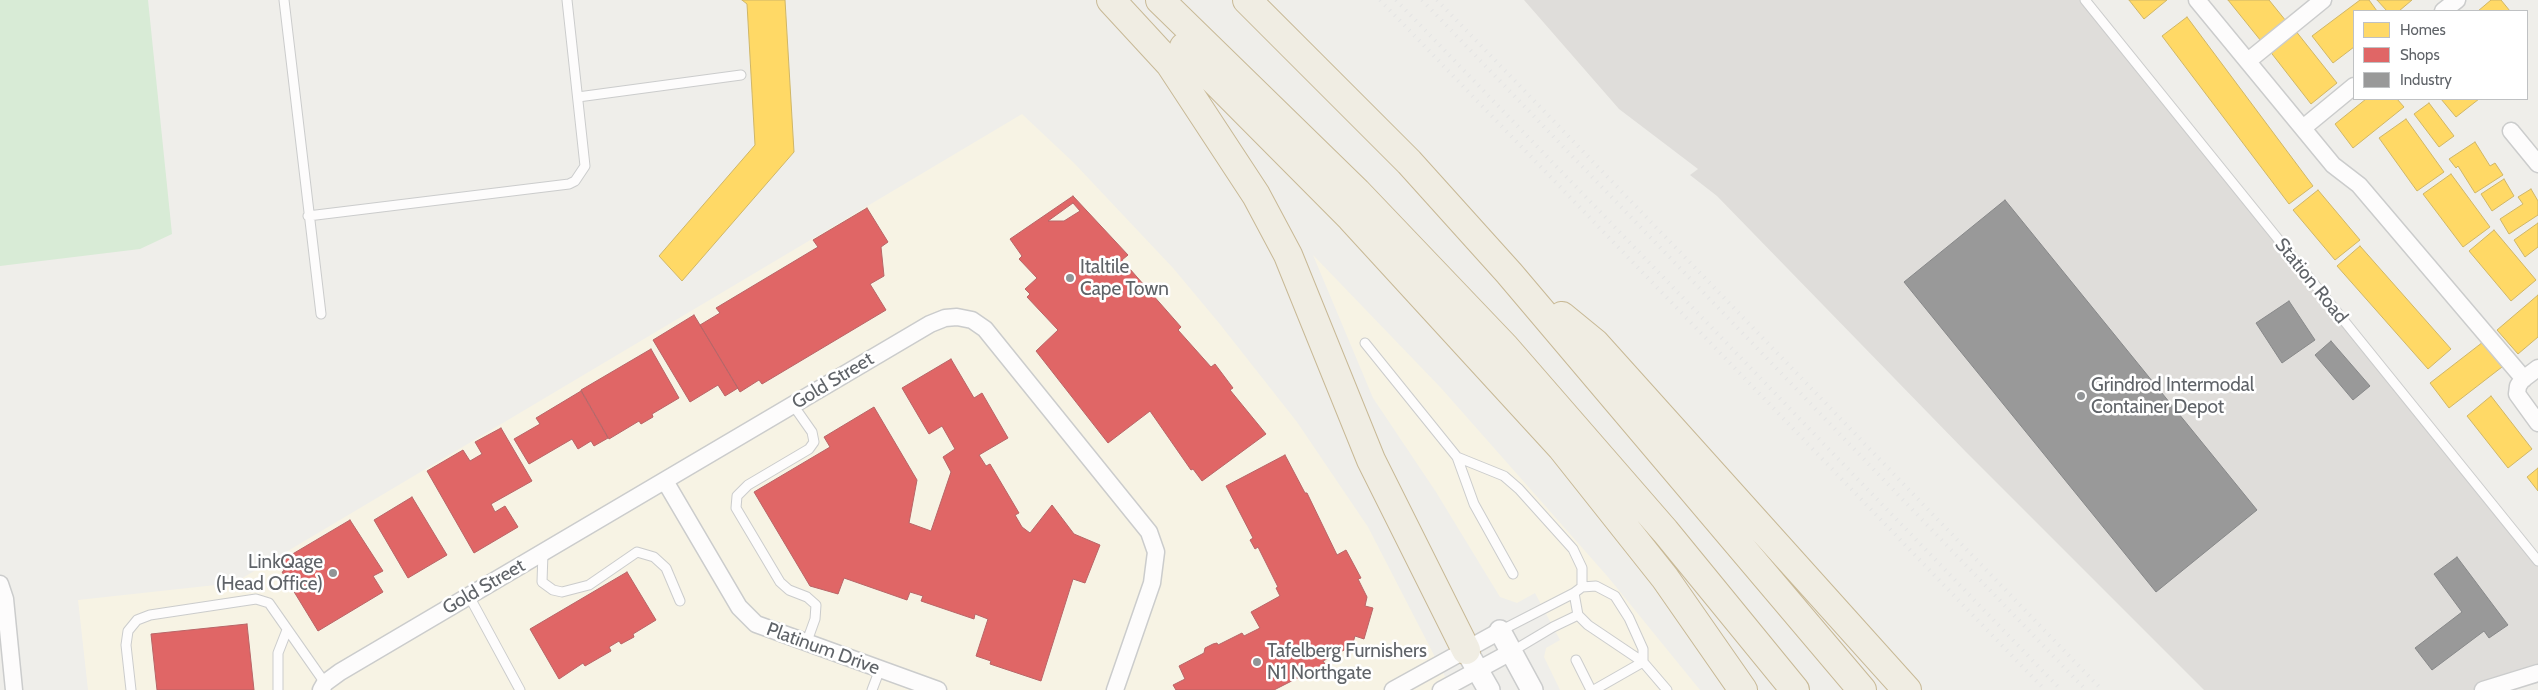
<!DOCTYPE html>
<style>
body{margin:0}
#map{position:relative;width:2538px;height:690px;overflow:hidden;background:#efeeea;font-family:Cabin,sans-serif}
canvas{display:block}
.legend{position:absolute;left:2353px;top:10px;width:175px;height:90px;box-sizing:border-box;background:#fff;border:1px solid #bfc1c3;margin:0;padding:6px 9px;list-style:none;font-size:15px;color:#5f6368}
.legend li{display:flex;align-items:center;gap:10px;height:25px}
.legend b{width:25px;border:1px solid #bfc1c3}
</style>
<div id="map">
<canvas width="2538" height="690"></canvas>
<ul class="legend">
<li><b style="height:14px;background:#ffd966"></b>Homes</li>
<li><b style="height:14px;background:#e06666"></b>Shops</li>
<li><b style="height:14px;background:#999"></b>Industry</li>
</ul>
</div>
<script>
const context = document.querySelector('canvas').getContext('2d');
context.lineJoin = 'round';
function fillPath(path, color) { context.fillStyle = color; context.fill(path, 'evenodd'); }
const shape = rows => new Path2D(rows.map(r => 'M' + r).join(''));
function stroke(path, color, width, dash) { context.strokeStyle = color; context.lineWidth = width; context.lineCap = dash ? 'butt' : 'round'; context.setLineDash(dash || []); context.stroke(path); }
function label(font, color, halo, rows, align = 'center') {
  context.font = font + ' Cabin,sans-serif'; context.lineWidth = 5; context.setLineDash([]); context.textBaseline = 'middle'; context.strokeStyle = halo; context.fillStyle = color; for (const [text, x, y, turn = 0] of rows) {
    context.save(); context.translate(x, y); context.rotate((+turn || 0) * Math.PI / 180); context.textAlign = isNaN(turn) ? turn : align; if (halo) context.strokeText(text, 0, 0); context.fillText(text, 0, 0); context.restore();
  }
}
fillPath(shape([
 [1022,114,1074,163,1173,268,1219,323,1297,422,1368,527,1452,690,88,690,78,600,234,583],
 [1313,255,1441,388,1608,577,1700,690,1560,690,1544,657,1546,648,1560,640,1535,593,1517,603,1500,597,1436,492,1373,398]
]), '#f7f3e4');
fillPath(shape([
 [1524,0,2085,0,2538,561,2538,673,2483,690,2204,690,1966,452,1717,196,1690,175,1698,169,1619,109]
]), '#dfddda');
fillPath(shape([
 [0,0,148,0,172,234,140,249,0,266]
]), '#d8ebd6');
const homes = shape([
 [742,0,785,0,794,152,682,281,659,256,755,145,747,4,742,0],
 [2129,0,2167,0,2144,19,2129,0],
 [2228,0,2269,0,2286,21,2261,41,2228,0],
 [2360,0,2369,0,2377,11,2354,11,2354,47,2333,63,2312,36,2360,0],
 [2377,0,2412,0,2399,11,2387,11,2377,0],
 [2491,0,2501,0,2510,11,2478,11,2491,0],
 [2187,17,2313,186,2289,204,2162,36,2187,17],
 [2295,30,2337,83,2311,104,2269,50,2295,30],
 [2366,99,2397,99,2404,107,2353,148,2335,124,2366,99],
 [2441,99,2479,99,2456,117,2441,99],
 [2429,103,2454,136,2439,147,2414,114,2429,103],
 [2406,119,2444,172,2417,191,2379,138,2406,119],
 [2475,142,2490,166,2495,163,2503,175,2475,193,2458,166,2456,168,2449,159,2475,142],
 [2451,174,2490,227,2463,247,2423,194,2451,174],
 [2504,179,2514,196,2492,211,2481,194,2504,179],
 [2531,189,2538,201,2538,215,2509,234,2500,219,2523,204,2518,197,2531,189],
 [2318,190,2360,240,2335,260,2293,210,2318,190],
 [2538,223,2538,247,2525,257,2514,240,2538,223],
 [2494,230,2536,280,2511,301,2469,251,2494,230],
 [2360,246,2451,349,2428,369,2337,266,2360,246],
 [2538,295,2538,337,2518,354,2497,330,2538,295],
 [2483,342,2502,367,2449,408,2430,383,2483,342],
 [2491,396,2532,449,2508,468,2467,416,2491,396],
 [2538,468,2538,491,2527,477,2538,468]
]);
fillPath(homes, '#ffd966');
stroke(homes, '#cfb667', 1);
const shops = shape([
 [1073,196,1128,255,1122,260,1181,327,1178,330,1211,367,1215,364,1233,388,1230,390,1266,434,1202,481,1193,469,1191,470,1150,411,1108,443,1036,351,1058,330,1027,297,1030,294,1025,289,1037,278,1019,259,1022,256,1010,239,1073,196],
 [1073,203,1080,211,1064,221,1048,221,1073,203],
 [867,208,888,242,881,247,884,276,870,284,886,310,762,384,759,380,740,392,700,325,720,313,716,308,818,247,813,240,867,208],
 [694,315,738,388,725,396,718,385,690,402,653,340,694,315],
 [651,349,679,398,652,414,653,417,641,424,639,421,609,439,581,390,651,349],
 [951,359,974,398,982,393,1008,438,979,455,986,466,990,464,1019,513,1015,515,1022,527,1030,533,1052,505,1074,534,1100,545,1085,583,1073,579,1041,681,990,664,991,661,976,656,988,619,975,614,974,619,921,601,923,596,910,592,907,600,844,578,838,594,810,586,754,492,830,447,824,437,874,407,917,480,909,523,931,531,951,472,943,457,955,449,942,426,929,434,902,388,951,359],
 [581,391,608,438,594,446,591,441,578,449,572,439,529,464,514,439,540,424,536,418,581,391],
 [501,428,532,481,491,504,495,512,505,506,518,527,474,553,427,471,463,450,470,461,482,454,475,442,501,428],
 [1285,455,1305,493,1307,493,1337,555,1346,550,1361,578,1358,579,1367,597,1365,606,1373,608,1364,639,1355,636,1352,646,1323,661,1325,664,1274,690,1176,690,1173,685,1185,679,1179,666,1204,653,1205,648,1213,644,1217,643,1218,645,1242,633,1244,636,1260,628,1251,612,1280,596,1276,588,1278,587,1258,547,1255,549,1250,540,1253,538,1226,486,1285,455],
 [412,497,447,555,408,578,374,520,412,497],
 [350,520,383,571,373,576,383,592,318,631,282,572,284,571,279,562,350,520],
 [627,572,656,620,633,634,634,637,621,644,619,641,609,647,611,651,585,666,583,663,559,679,530,629,627,572],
 [247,624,254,690,157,690,151,634,247,624]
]);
fillPath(shops, '#e06666');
stroke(shops, '#b96567', 1);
const industry = shape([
 [2005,200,2257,510,2156,592,1904,282,2005,200],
 [2289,301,2315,340,2282,363,2256,323,2289,301],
 [2331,341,2370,386,2353,400,2315,355,2331,341],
 [2457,557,2508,625,2489,638,2484,631,2432,670,2415,648,2462,612,2434,574,2457,557]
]);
fillPath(industry, '#999');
stroke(industry, '#88898a', 1);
const service = shape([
 [284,0,321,314],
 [2085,0,2538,561],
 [578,97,741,75],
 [308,216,569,184,575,181,585,166,567,0],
 [1365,343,1457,457,1504,476,1519,489,1573,549,1582,568,1582,587],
 [793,405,812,432,814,442,809,449,748,485,737,496,736,508,780,582,789,590,807,597,816,605,815,619,806,644],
 [1457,457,1474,504,1513,574],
 [543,553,542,582,553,590,562,592,589,585,637,552,654,557,666,568,680,601],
 [469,596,520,690],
 [1500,631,1574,593],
 [1511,652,1553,627,1578,615],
 [1576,660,1591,690],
 [1643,662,1643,649,1629,618,1615,596,1596,586,1582,587,1574,593,1578,615,1588,625,1643,662,1667,690],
 [131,690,126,645,128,631,137,620,150,615,256,599,269,603,325,683],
 [278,690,278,653,287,630],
 [872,690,880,669],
 [1594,690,1643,662]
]);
const minor = shape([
 [2197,0,2333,165,2359,185,2524,379],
 [2443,11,2457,0],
 [2248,61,2323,0],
 [2303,128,2354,86],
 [2511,131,2538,164],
 [2538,368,2522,380,2518,386,2517,394,2538,423],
 [665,481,739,607,756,624,938,690],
 [0,584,5,599,14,690],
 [321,690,325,683,340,672,930,324,945,318,957,317,972,320,985,329,1149,532,1156,552,1152,583,1115,690],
 [1393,690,1500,631],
 [1441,690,1511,652],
 [2483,690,2538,673]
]);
const tertiary = shape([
 [1500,631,1532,690],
 [1466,650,1489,690]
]);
const motorway = shape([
 [1111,0,1170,64,1256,195,1288,255,1371,460,1466,650],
 [1160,0,1357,192,1505,347,1665,531,1795,690],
 [1247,0,1409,162,1509,273,1862,690],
 [1184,47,1196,62,1351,218,1561,447,1665,578,1743,690],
 [1562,316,1595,343,1907,690]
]);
stroke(service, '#cbcccc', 11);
stroke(minor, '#cbcccc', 19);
stroke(tertiary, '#cbcccc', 24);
stroke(motorway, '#c8b996', 30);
stroke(service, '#fdfcfc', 9);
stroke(minor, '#fdfcfc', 16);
stroke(tertiary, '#fdfcfc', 21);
stroke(motorway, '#f0ede3', 28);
stroke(shape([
 [1380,0,2045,690],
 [1396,0,2061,690],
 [1422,0,2086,690],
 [1437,0,2102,690]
]), '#e4e4e4', 4, [1, 6]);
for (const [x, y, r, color] of [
 [1070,278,5,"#919496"],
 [2081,396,5,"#919496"],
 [333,573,5,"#919496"],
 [1257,662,5,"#919496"]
]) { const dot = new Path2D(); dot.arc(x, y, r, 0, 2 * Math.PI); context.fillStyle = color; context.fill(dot); stroke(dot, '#fff', 2); }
label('19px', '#5f6368', '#fff', [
 ["Italtile",1080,267],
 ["Cape Town",1080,289],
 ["Grindrod Intermodal",2091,385],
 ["Container Depot",2091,407],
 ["LinkQage",323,562,"right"],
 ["(Head Office)",323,584,"right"],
 ["Tafelberg Furnishers",1267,651],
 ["N1 Northgate",1267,673]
], 'left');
label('19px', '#5f6368', '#fff', [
 ["Station Road",2311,281,51],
 ["Gold Street",833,381,-31],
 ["Gold Street",484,587,-30],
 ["Platinum Drive",823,649,20]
]);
</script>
